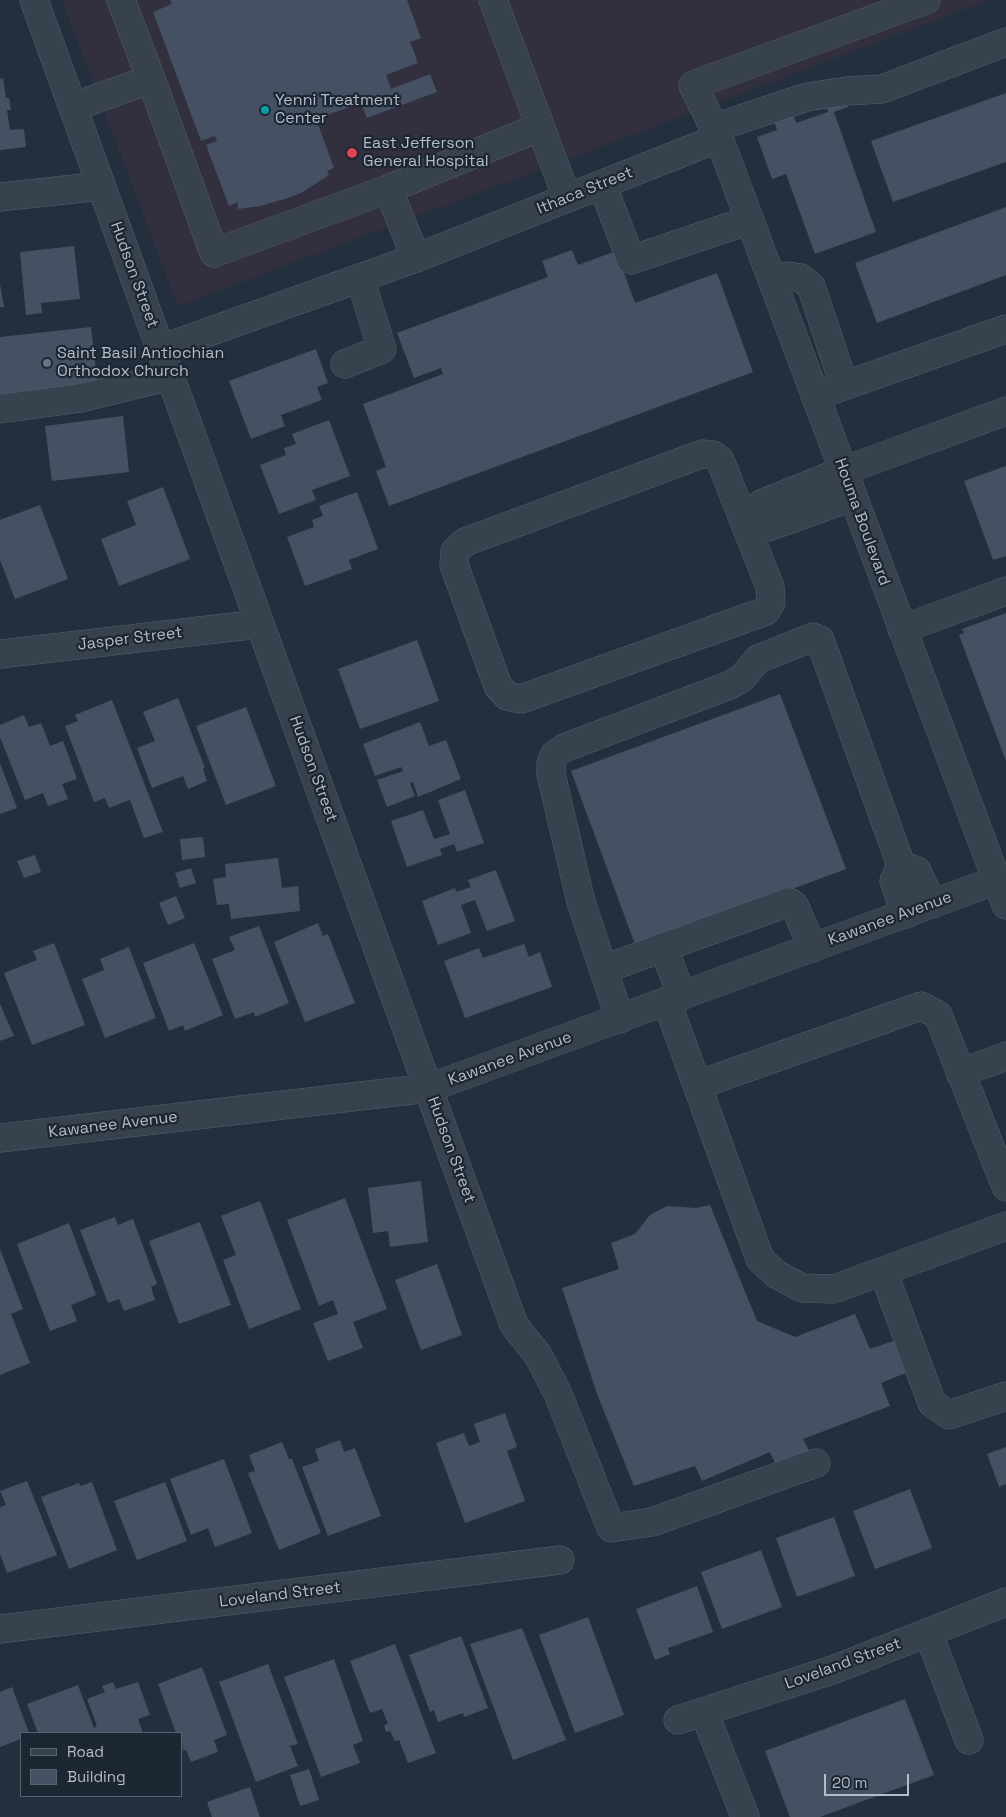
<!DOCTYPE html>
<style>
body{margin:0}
#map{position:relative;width:1006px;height:1817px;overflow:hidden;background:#242f3e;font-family:"Space Grotesk",sans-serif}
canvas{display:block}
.legend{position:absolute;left:20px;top:1732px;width:162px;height:65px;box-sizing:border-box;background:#1d2633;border:1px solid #59626f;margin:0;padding:6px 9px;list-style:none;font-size:15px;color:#b4bcc9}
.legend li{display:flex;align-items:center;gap:10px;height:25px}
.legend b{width:25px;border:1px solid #59626f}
.scale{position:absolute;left:824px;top:1774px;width:85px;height:22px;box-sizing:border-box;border:2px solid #b4bcc9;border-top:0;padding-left:6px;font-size:15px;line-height:18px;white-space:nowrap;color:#b4bcc9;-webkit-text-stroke:4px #1d2633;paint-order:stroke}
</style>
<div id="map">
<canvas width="1006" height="1817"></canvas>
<ul class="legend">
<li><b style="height:6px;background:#38414e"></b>Road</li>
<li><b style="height:14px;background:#455162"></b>Building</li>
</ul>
<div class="scale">20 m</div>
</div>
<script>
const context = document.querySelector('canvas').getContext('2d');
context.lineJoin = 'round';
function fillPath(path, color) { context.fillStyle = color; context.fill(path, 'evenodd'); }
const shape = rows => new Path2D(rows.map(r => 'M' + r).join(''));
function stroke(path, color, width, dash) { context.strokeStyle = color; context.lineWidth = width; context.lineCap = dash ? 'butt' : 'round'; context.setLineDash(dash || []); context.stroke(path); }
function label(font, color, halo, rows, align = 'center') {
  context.font = font + ' "Space Grotesk",sans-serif'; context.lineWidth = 4.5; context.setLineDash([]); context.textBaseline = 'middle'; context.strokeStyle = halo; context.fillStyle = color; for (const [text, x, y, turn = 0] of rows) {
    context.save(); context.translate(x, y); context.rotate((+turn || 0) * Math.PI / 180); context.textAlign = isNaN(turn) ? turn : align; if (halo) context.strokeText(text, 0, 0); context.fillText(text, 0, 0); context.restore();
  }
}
fillPath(shape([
 [62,0,990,0,178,306]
]), '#32303f');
fillPath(shape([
 [170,0,407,0,421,38,410,42,418,63,386,75,391,89,430,74,437,92,367,118,361,103,316,119,334,168,327,171,329,175,301,193,288,198,260,206,238,209,238,202,229,206,206,145,217,141,215,136,201,141,153,12,172,4],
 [3,78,6,98,9,98,11,110,7,110,10,130,24,129,26,147,0,150,0,79],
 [1006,93,1006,162,893,202,871,141],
 [845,96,848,107,834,112,876,232,815,254,786,174,772,179,757,137,777,130,774,121,793,114,796,123,828,112,826,103],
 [1006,207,1006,275,877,323,855,263],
 [74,246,80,299,41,303,42,313,26,315,20,252],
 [572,250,578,265,616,251,635,303,717,273,753,372,389,506,376,471,386,467,363,404,443,374,441,368,414,378,397,333,548,277,542,261],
 [0,284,4,307,0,307],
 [91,327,98,387,0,398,0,337],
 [316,349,328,383,317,387,322,400,281,415,285,426,251,439,229,381],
 [123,416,129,472,52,481,45,426],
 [329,420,350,476,312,490,316,500,279,514,260,465,286,455,284,448,296,444,292,434],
 [1006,466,1006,556,993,560,964,481],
 [163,487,190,559,119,586,101,539,136,525,127,501],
 [357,492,378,549,349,560,352,569,305,586,287,537,314,527,312,520,323,516,319,506],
 [40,505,68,579,15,599,0,560,0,520],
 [1006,613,1006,761,959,635,964,633,962,629],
 [417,640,439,701,360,729,338,669],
 [780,694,846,869,636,947,571,771],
 [178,698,205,768,203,769,207,781,188,789,183,776,152,788,137,748,155,741,143,712],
 [112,700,163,832,144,838,130,800,109,808,105,798,94,802,65,726,78,721,75,715],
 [246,707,276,786,226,805,196,726],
 [24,715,29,727,41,723,50,746,63,741,77,779,62,784,68,799,48,806,43,793,25,800,0,737,0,725],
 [420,722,429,746,446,740,461,779,418,797,413,782,410,783,415,796,387,807,377,780,403,771,401,767,375,776,363,744],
 [0,763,17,808,0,814],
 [465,790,484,843,457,852,454,844,440,849,442,855,407,867,391,821,423,810,434,839,450,834,438,800],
 [203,837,205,857,182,860,180,839],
 [35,855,41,872,24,878,17,861],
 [278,858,282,888,298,886,300,911,231,919,229,904,217,905,213,879,226,877,225,864],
 [191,868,196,883,180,888,175,873],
 [496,870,515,921,487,931,475,900,461,905,471,933,438,945,422,901,455,888,456,892,471,887,468,880],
 [176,896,185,918,168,925,159,903],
 [318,923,323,936,328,934,355,1003,305,1022,274,942],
 [259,926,289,1003,255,1017,254,1012,235,1019,212,959,235,950,229,937],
 [54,943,85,1025,32,1045,4,973,37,960,33,951],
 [194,943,223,1015,185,1031,183,1025,169,1031,143,963],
 [524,944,529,957,540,952,552,987,465,1018,444,961,479,948,483,958],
 [129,947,156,1018,105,1038,82,979,104,970,100,959],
 [0,1004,14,1036,0,1041],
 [421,1181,428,1242,390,1247,388,1231,373,1233,368,1188],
 [345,1198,387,1309,353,1322,363,1348,328,1361,313,1323,338,1314,333,1300,319,1306,287,1220],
 [260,1201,301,1309,249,1329,223,1260,236,1255,221,1216],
 [710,1205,757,1321,795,1337,855,1314,870,1349,899,1339,913,1370,881,1383,890,1406,803,1439,810,1452,775,1463,770,1452,702,1481,695,1466,634,1486,597,1394,562,1288,619,1269,611,1243,635,1234,650,1215,667,1206,696,1208],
 [115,1217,118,1225,133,1219,157,1284,151,1287,155,1300,124,1311,119,1299,108,1303,80,1230],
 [200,1222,231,1305,179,1324,149,1241],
 [69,1223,96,1295,71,1305,77,1321,50,1331,17,1244],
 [0,1249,23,1309,11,1314,30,1363,0,1375],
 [437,1264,462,1335,421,1350,395,1280],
 [505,1413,517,1447,507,1451,525,1501,465,1523,436,1443,464,1433,469,1446,480,1442,474,1424],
 [340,1440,344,1452,355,1448,381,1516,328,1536,302,1467,319,1461,315,1449],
 [282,1442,289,1459,292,1459,321,1533,279,1550,248,1473,255,1471,249,1455],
 [1006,1447,1006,1484,999,1487,987,1454],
 [224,1459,252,1533,215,1547,208,1528,191,1535,170,1479],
 [27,1481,57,1555,7,1573,0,1554,0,1507,6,1505,0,1491],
 [92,1482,117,1550,69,1569,41,1497,79,1483,80,1486],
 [165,1482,187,1541,137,1560,114,1501],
 [910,1489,932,1548,875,1569,853,1511],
 [834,1517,855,1576,797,1597,776,1538],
 [761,1550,782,1607,722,1629,701,1572],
 [697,1586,713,1632,668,1648,670,1654,655,1660,636,1609],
 [588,1617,624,1715,575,1733,539,1635],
 [522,1628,566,1740,513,1760,470,1644],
 [461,1636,488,1708,464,1717,463,1713,438,1722,434,1710,430,1712,409,1655],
 [395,1644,436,1753,408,1763,399,1740,395,1741,390,1731,386,1732,384,1725,388,1724,382,1709,370,1713,350,1661],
 [334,1659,363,1741,353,1745,360,1763,321,1777,284,1677],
 [268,1664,298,1744,290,1746,298,1766,256,1782,219,1682],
 [202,1667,227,1735,214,1740,218,1752,191,1762,186,1750,183,1751,181,1733,176,1733,158,1684],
 [113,1682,116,1689,138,1682,150,1715,138,1719,143,1733,38,1733,27,1704,78,1685,94,1728,97,1726,87,1699,105,1692,102,1686],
 [12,1687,29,1733,21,1733,21,1739,0,1747,0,1692],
 [905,1699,934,1775,820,1817,790,1817,765,1751],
 [309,1769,319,1800,300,1806,290,1775],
 [250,1787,260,1817,212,1817,207,1802]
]), '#455162');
const minor = shape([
 [34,0,514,1325,538,1355,558,1394,611,1528,652,1522,816,1463],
 [493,0,567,198],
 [926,0,693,85,719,138,1006,905],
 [151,79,214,253,388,189],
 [73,107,151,79,121,0],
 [714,128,807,97,847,91,882,89,1006,42],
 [602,184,631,260,750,220],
 [0,197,101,186],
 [416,258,388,189,540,127],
 [772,279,788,276,801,278,811,286,844,385],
 [161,349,416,258,719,138],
 [345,364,382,349,360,278],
 [815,396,1006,329],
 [0,409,81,398,171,376],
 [702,454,713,455,720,460,770,587,771,602,766,611,521,699,507,696,498,686,454,565,455,551,465,542,702,454],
 [852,497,768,527,745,523,761,504,843,471,1006,411],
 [902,629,1006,591],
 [0,654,259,624],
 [906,914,894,881,901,865,917,871,932,904],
 [663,947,682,996],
 [604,969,789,902,794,905,813,948],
 [667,1002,760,1259,776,1274,802,1288,834,1289,1006,1226],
 [620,1019,581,902,551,774,551,763,555,754,564,748,730,685,742,678,758,659,813,637,820,640,901,865],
 [960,1073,1006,1056],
 [698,1085,921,1006,938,1015,1006,1187],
 [0,1138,429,1088,997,880],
 [883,1271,932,1403,949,1415,1006,1396],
 [0,1629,560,1560],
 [928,1632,969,1740],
 [704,1712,745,1816],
 [678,1720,835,1669,1006,1602]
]);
stroke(minor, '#565f6c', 29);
stroke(minor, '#38414e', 28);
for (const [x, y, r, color] of [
 [265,110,5,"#0f9aa8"],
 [352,153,6,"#e0444e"],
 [47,363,5,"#6b7280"]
]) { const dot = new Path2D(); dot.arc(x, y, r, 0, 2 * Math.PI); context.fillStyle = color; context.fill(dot); stroke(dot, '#1d2633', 2); }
label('16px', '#b4bcc9', '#1d2633', [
 ["Yenni Treatment",275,101],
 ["Center",275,119],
 ["East Jefferson",363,144],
 ["General Hospital",363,162],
 ["Saint Basil Antiochian",57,354],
 ["Orthodox Church",57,372]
], 'left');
label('16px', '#b4bcc9', '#1d2633', [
 ["Ithaca Street",585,191,-22],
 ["Hudson Street",134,275,70],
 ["Houma Boulevard",862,522,70],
 ["Jasper Street",130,639,-7],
 ["Hudson Street",313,769,70],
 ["Kawanee Avenue",890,919,-20],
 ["Kawanee Avenue",510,1059,-20],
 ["Kawanee Avenue",113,1125,-7],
 ["Hudson Street",451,1150,70],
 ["Loveland Street",280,1595,-7],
 ["Loveland Street",843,1664,-20]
]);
</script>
